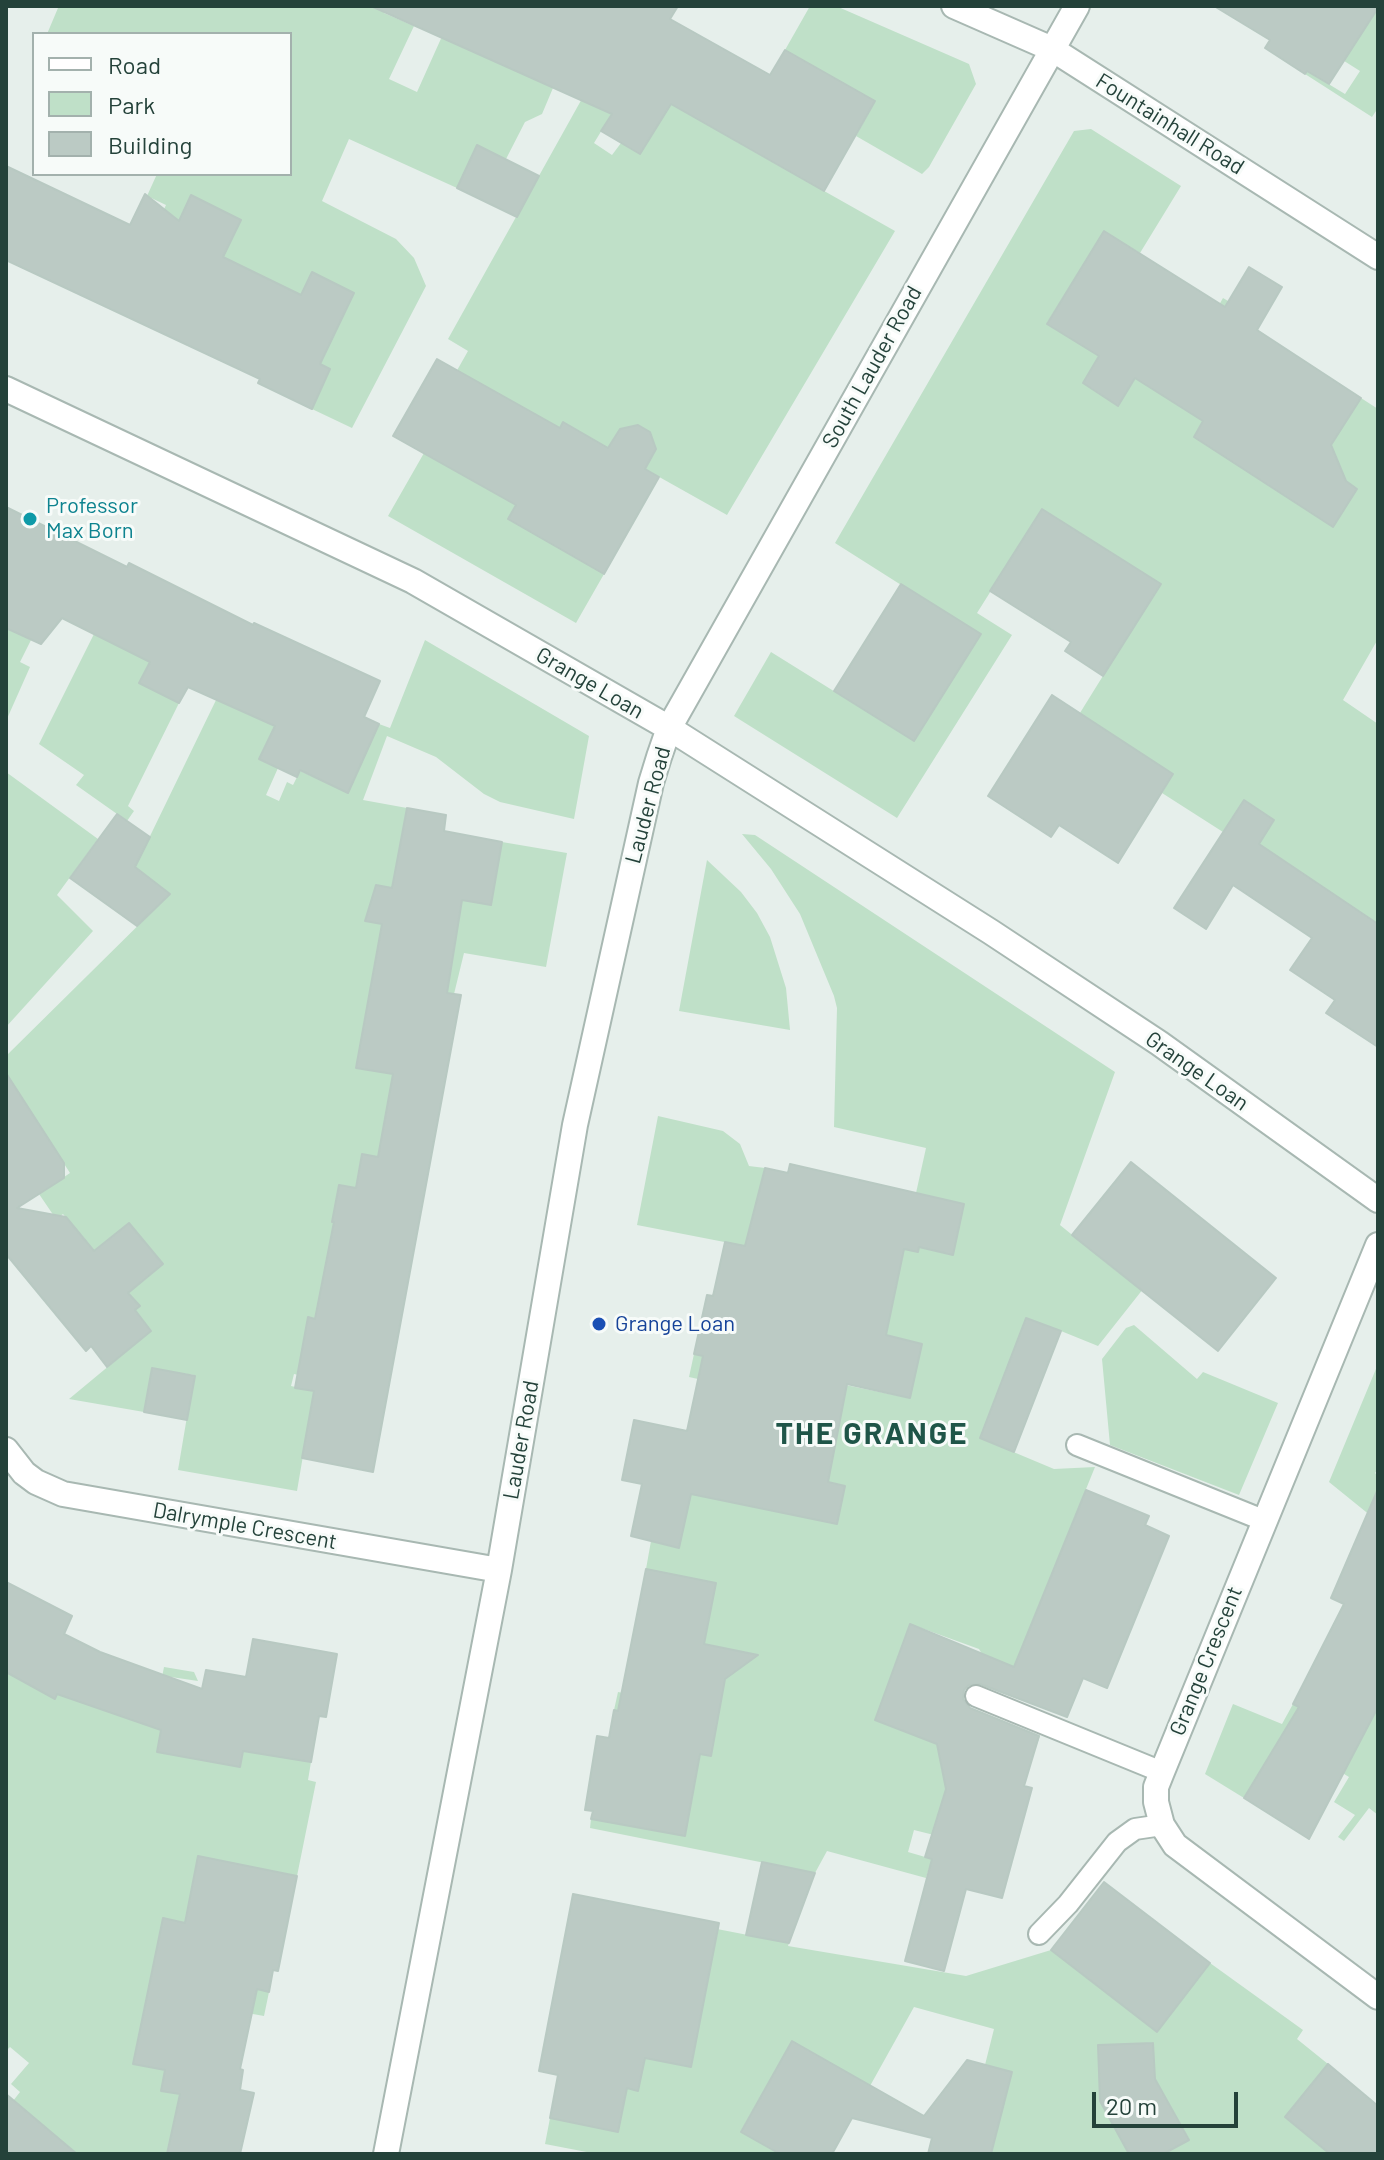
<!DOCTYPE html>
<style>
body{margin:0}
#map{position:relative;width:1384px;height:2160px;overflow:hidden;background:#e6efeb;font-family:Barlow,sans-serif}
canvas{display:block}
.frame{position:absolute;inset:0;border:8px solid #24423a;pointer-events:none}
.legend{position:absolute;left:32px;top:32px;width:260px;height:144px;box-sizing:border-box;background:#f7fbf9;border:2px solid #a3b1ad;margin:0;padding:10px 14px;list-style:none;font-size:24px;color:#24423a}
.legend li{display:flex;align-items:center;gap:16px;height:40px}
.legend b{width:40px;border:2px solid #a3b1ad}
.scale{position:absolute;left:1092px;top:2092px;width:146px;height:36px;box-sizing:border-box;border:4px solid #24423a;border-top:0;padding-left:10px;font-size:24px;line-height:28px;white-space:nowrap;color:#24423a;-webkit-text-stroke:6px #f7fbf9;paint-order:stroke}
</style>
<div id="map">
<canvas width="1384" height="2160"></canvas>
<div class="frame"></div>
<ul class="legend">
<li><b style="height:10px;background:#fff"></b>Road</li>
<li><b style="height:22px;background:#bfe0c8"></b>Park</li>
<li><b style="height:22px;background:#bbcac4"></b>Building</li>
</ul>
<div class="scale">20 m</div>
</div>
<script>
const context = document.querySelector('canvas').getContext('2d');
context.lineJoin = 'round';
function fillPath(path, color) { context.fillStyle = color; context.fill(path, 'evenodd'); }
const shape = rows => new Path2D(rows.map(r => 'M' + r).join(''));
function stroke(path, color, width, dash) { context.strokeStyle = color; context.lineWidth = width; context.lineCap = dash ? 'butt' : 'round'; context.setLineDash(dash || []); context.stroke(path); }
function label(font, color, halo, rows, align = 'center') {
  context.font = font + ' Barlow,sans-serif'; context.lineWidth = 6; context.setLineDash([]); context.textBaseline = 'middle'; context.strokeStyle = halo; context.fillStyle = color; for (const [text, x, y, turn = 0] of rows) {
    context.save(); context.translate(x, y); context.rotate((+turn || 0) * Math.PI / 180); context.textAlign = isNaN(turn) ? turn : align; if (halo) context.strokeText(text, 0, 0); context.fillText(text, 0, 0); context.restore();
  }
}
fillPath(shape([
 [54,6,387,6,384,13,414,26,389,79,417,92,448,23,553,88,542,114,525,122,506,159,477,146,457,188,349,139,322,201,396,239,414,258,426,286,352,428,312,409,330,370,320,364,353,293,313,273,301,295,223,257,240,220,191,196,172,234,116,311,166,205,147,196,157,174,290,174,290,34,47,34,58,8],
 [810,6,836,6,969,64,976,84,929,167,922,174,856,136,875,101,785,50],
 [1378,8,1378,108,1372,117,1305,74,1307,71,1345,94,1360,71,1322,47,1368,24],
 [608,52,639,69,594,143,612,155,621,143,640,154,673,99,732,139,895,231,727,515,645,469,656,449,650,432,638,425,620,429,608,448,563,423,508,519,604,574,576,623,388,516,444,418,434,411,468,351,448,339],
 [1091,129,1181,186,1140,253,1104,232,1047,323,1099,356,1084,383,1118,405,1135,378,1167,397,1223,298,1262,321,1194,437,1332,526,1357,489,1330,471,1331,445,1361,398,1378,409,1378,639,1343,700,1378,724,1378,924,1283,860,1234,885,1274,820,1244,801,1223,832,1162,793,1173,774,1070,729,1160,584,1042,510,977,613,1012,635,897,818,734,716,771,652,914,741,980,635,835,543,1074,131],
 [6,628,31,640,20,662,30,667,6,721],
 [94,634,150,662,139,683,179,703,128,806,134,811,127,821,76,785,84,775,39,744],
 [425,640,589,736,574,819,500,802,484,794,436,757,387,736,363,800,407,808,392,888,376,885,365,921,455,937,462,900,491,905,502,842,567,853,546,967,464,953,454,994,372,979,356,1067,440,1082,378,1157,362,1154,356,1188,339,1185,332,1222,349,1226,398,1334,308,1318,302,1348,308,1377,294,1374,291,1386,314,1391,297,1491,178,1470,194,1375,152,1369,144,1412,69,1399,151,1331,135,1310,139,1306,123,1287,130,1282,142,1282,157,1269,158,1258,123,1228,107,1241,107,1253,101,1259,63,1214,56,1219,39,1194,70,1173,6,1074,6,1056,170,894,135,867,234,663,275,726,259,759,278,768,266,795,279,801,287,782,293,785,300,771,348,792,379,724,390,728],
 [6,772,98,839,57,895,93,931,6,1027],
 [742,834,755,835,1115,1072,1060,1225,1119,1273,1147,1284,1098,1346,1061,1331,980,1438,1054,1469,1095,1467,1004,1691,979,1649,910,1624,875,1720,930,1739,982,1713,1040,1736,1035,1750,964,1729,943,1742,939,1755,942,1771,950,1773,938,1836,914,1830,908,1852,932,1859,926,1878,827,1851,815,1873,590,1828,591,1819,700,1754,711,1756,716,1729,614,1710,618,1692,691,1706,698,1672,727,1677,738,1669,704,1644,715,1583,646,1569,651,1541,668,1544,691,1494,845,1486,828,1482,835,1443,691,1413,698,1379,689,1377,694,1354,909,1398,886,1335,904,1249,917,1252,919,1247,953,1254,964,1204,916,1193,926,1148,834,1127,837,1008,834,996,800,914,771,869],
 [707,860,741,892,757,913,770,937,786,988,790,1030,679,1011],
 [658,1116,723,1131,740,1144,749,1166,765,1168,745,1246,637,1225],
 [1134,1325,1197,1379,1203,1372,1278,1403,1239,1495,1110,1445,1102,1359,1126,1328],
 [1378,1364,1378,1469,1375,1473,1378,1476,1378,1531,1371,1516,1329,1482],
 [82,1645,161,1682,164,1667,194,1672,198,1681,171,1677,158,1752,239,1767,245,1738,291,1746,289,1758,311,1762,308,1780,316,1782,297,1876,198,1857,185,1923,163,1919,156,1955,244,1987,269,1992,264,2016,203,2005,165,2070,161,2090,180,2094,200,2154,77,2154,13,2101,20,2092,11,2084,29,2063,10,2047,6,2051,6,1671,40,1679,36,1689,55,1699],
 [1233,1704,1282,1724,1293,1704,1378,1707,1378,1815,1369,1808,1344,1841,1338,1837,1355,1815,1334,1802,1349,1777,1282,1736,1244,1798,1205,1774],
 [717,1929,789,1943,788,1946,966,1976,1051,1950,1105,1992,1118,1976,1170,2015,1210,1963,1303,2030,1297,2039,1328,2064,1285,2117,1330,2154,1163,2154,1189,2139,1155,2079,1153,2043,1098,2045,1100,2101,1129,2154,991,2154,1012,2072,985,2065,994,2029,914,2007,870,2086,792,2041,741,2131,780,2154,597,2154,545,2144,550,2118,618,2132,627,2088,637,2090,645,2058,691,2067]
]), '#bfe0c8');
const building = shape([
 [371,6,678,6,670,19,770,75,785,50,875,101,824,191,671,104,640,154,601,131,612,114,371,6],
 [1214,6,1378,6,1378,8,1329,84,1307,71,1305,74,1265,48,1270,40,1214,6],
 [477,145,539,176,517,217,457,188,477,145],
 [6,166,130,225,145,194,179,221,191,195,241,220,223,257,301,295,312,272,354,293,320,364,330,369,312,409,258,383,260,379,6,260,6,166],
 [1104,231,1225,307,1249,267,1282,287,1257,330,1361,398,1331,445,1346,481,1357,489,1333,527,1194,437,1203,421,1135,378,1118,406,1083,383,1099,356,1047,324,1104,231],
 [437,359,560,428,563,422,608,448,620,429,638,425,650,432,656,449,645,469,659,477,604,574,508,519,516,505,393,436,437,359],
 [6,507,127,567,129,563,253,625,254,623,380,681,364,717,379,724,348,793,300,770,297,777,259,759,275,726,188,687,179,703,139,683,150,662,62,618,41,644,6,628,6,507],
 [1042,509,1161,584,1103,676,1065,651,1071,642,990,591,1042,509],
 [901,584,981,634,914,741,834,691,901,584],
 [1052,695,1173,774,1118,863,1059,825,1051,837,988,796,1052,695],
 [1244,800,1274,820,1259,844,1378,924,1378,1047,1326,1013,1335,1000,1290,970,1312,938,1233,885,1206,929,1174,908,1244,800],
 [407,808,446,815,444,831,502,842,491,905,462,900,447,993,461,995,373,1472,302,1458,314,1391,295,1388,308,1317,315,1319,334,1222,332,1222,339,1185,356,1188,362,1154,378,1157,393,1074,356,1068,382,924,365,921,376,885,392,888,407,808],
 [117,814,150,837,135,867,170,894,137,926,70,878,117,814],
 [6,1073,64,1163,64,1178,17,1208,66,1217,94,1251,129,1223,163,1264,128,1293,140,1306,135,1310,151,1331,107,1367,91,1346,86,1351,6,1254,6,1073],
 [1131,1162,1276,1278,1218,1351,1072,1235,1131,1162],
 [790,1164,964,1204,953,1255,919,1247,918,1252,904,1249,886,1335,922,1344,910,1398,847,1384,828,1482,845,1486,837,1524,691,1494,679,1548,631,1536,642,1484,622,1480,634,1420,687,1431,703,1356,694,1354,707,1295,713,1296,725,1242,745,1246,765,1168,788,1173,790,1164],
 [1026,1318,1061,1331,1014,1452,980,1438,1026,1318],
 [152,1368,195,1376,187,1420,144,1412,152,1368],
 [1378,1489,1378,1707,1309,1839,1244,1798,1299,1707,1293,1704,1344,1604,1331,1598,1378,1489],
 [1086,1490,1149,1516,1145,1525,1169,1536,1107,1688,1083,1678,1067,1717,980,1684,969,1685,964,1690,963,1699,970,1708,1039,1736,1024,1786,1032,1788,1002,1898,966,1889,944,1971,905,1961,932,1859,925,1857,946,1789,937,1744,875,1720,910,1624,1014,1667,1086,1490],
 [646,1569,716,1583,704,1644,758,1655,725,1679,711,1756,700,1754,685,1836,591,1819,593,1811,585,1810,597,1736,609,1738,614,1710,618,1711,646,1569],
 [6,1582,72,1616,64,1634,100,1652,202,1689,206,1670,246,1677,253,1639,337,1654,326,1717,319,1716,311,1762,243,1751,240,1767,157,1752,161,1730,57,1694,55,1699,6,1672,6,1582],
 [198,1856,297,1876,278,1971,273,1970,269,1992,257,1989,240,2069,243,2070,240,2090,254,2093,240,2154,167,2154,180,2094,161,2091,165,2070,133,2064,163,1918,185,1923,198,1856],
 [762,1862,815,1873,789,1943,746,1935,762,1862],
 [1104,1882,1210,1963,1157,2032,1051,1950,1104,1882],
 [573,1894,719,1923,691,2067,645,2058,638,2091,627,2088,618,2132,550,2118,558,2075,539,2071,573,1894],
 [792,2041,924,2116,967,2060,1012,2072,991,2154,928,2154,932,2138,852,2118,832,2154,780,2154,741,2132,792,2041],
 [1153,2043,1155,2079,1189,2140,1163,2154,1129,2154,1100,2101,1098,2045,1153,2043],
 [1328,2064,1378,2106,1378,2154,1330,2154,1285,2117,1328,2064],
 [6,2094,77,2154,6,2154,6,2094]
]);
fillPath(building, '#bbcac4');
stroke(building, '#b8c9c2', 2);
const lane = shape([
 [1077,1445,1263,1520],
 [976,1696,1162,1772],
 [1039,1934,1068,1904,1117,1842,1135,1829,1162,1825]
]);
const street = shape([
 [954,6,1052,49,1378,257],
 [6,389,413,581,669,728,991,932,1159,1043,1378,1200],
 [1378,1245,1162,1772,1156,1787,1156,1802,1162,1825,1175,1845,1378,1997],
 [6,1450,24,1473,36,1482,63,1494,499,1570],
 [386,2154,499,1570,575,1125,651,783,659,757,669,728,682,705,1077,6]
]);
stroke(lane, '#a8b8b2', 24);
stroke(street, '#a8b8b2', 28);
stroke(lane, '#fff', 20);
stroke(street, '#fff', 24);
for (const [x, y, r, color] of [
 [30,519,8,"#0f9aa8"],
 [599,1324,8,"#1a4fb4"]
]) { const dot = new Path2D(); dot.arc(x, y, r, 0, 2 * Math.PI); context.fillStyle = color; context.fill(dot); stroke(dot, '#f7fbf9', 3); }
label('22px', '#24423a', '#f7fbf9', [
 ["Fountainhall Road",1170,124,32],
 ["South Lauder Road",872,367,-61],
 ["Grange Loan",590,683,30],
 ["Lauder Road",648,805,-75],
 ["Grange Loan",1197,1071,35],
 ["Lauder Road",521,1440,-80],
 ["Dalrymple Crescent",245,1526,10],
 ["Grange Crescent",1206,1661,-68]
]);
label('22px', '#0d838f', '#f7fbf9', [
 ["Professor",46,506],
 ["Max Born",46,531]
], 'left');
label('22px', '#164399', '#f7fbf9', [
 ["Grange Loan",615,1324]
], 'left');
context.letterSpacing = '2px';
label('bold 30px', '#1f5548', '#f7fbf9', [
 ["THE GRANGE",872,1434]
]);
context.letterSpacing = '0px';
</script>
